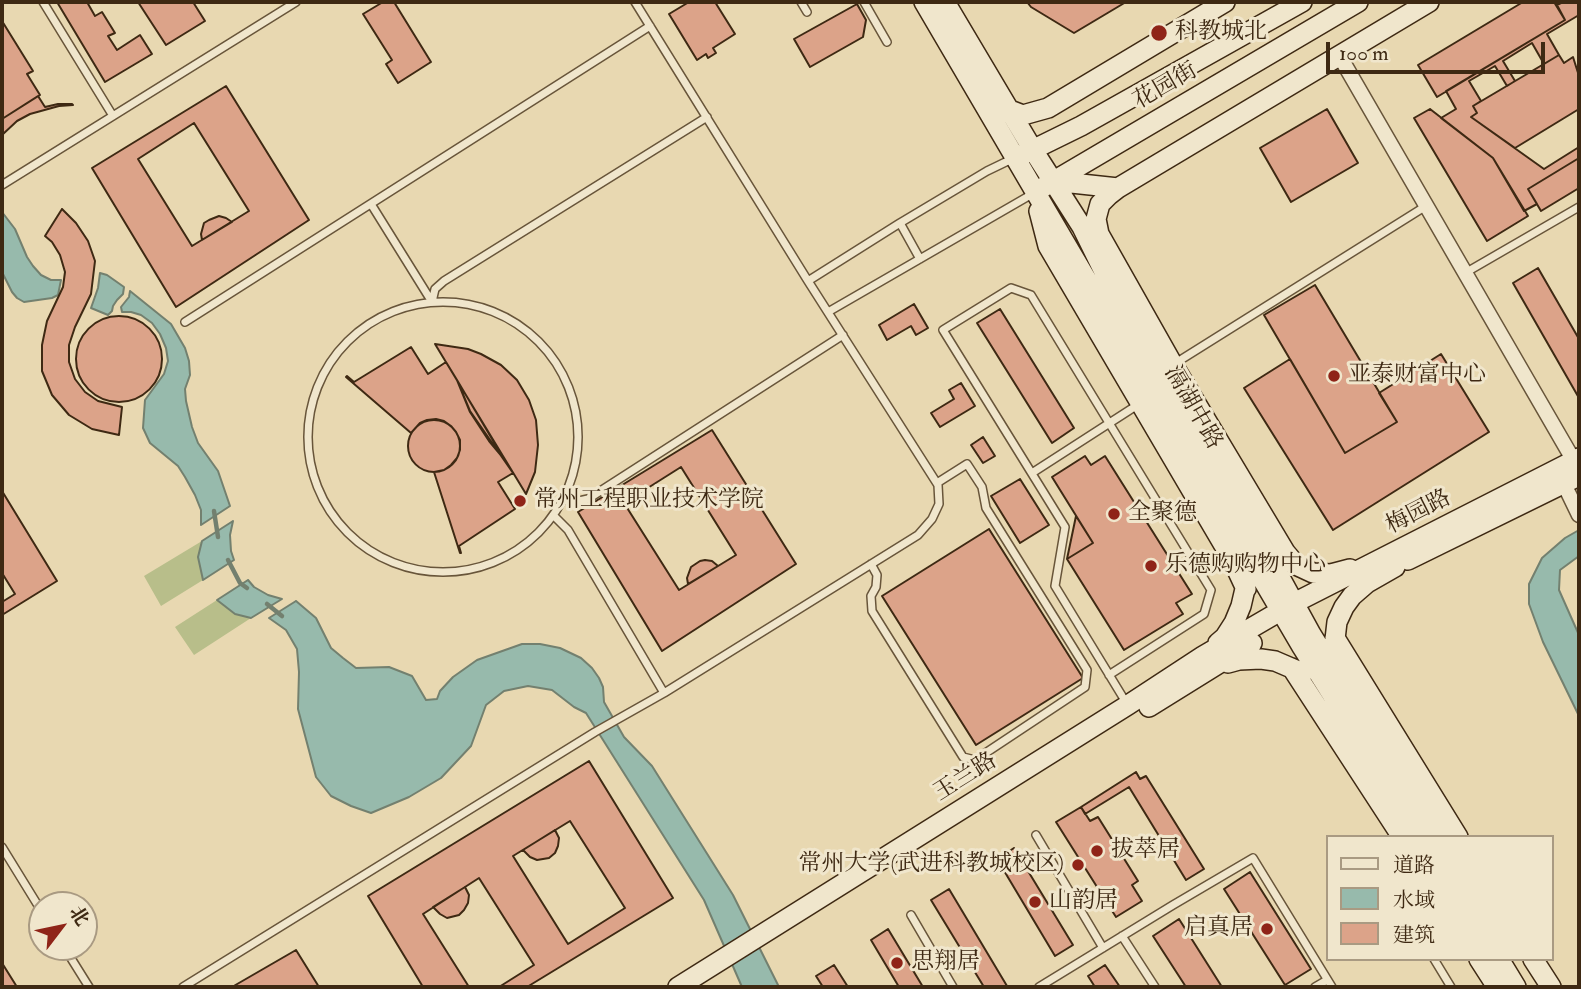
<!DOCTYPE html>
<meta charset="utf-8">
<style>
body{margin:0}
#map{position:relative;width:1581px;height:989px;overflow:hidden;background:#e8d8b1;font-family:"IM FELL Double Pica","Noto Serif SC",serif}
canvas{display:block}
.frame{position:absolute;inset:0;border:4px solid #3e2913;pointer-events:none}
.legend{position:absolute;left:1326px;top:835px;width:228px;height:126px;box-sizing:border-box;background:#f0e6cc;border:2px solid #a99a82;margin:0;padding:9px 12px;list-style:none;font-size:21px;color:#3e2913}
.legend li{display:flex;align-items:center;gap:14px;height:35px}
.legend b{width:35px;border:2px solid #a99a82}
.north{position:absolute;left:28px;top:891px;width:70px;height:70px;box-sizing:border-box;background:#f0e6cc;border:2px solid #a99a82;border-radius:50%;rotate:58deg;font-size:19px;font-weight:700;line-height:28px;text-align:center;color:#3e2913}
.north::after{content:'';display:block;margin:auto;width:24px;height:32px;background:#8f2418;clip-path:polygon(50% 0,100% 100%,50% 72%,0 100%)}
.scale{position:absolute;left:1326px;top:42px;width:219px;height:32px;box-sizing:border-box;border:4px solid #3e2913;border-top:0;padding-left:9px;font-size:21px;line-height:24px;white-space:nowrap;color:#3e2913;-webkit-text-stroke:5px #f0e6cc;paint-order:stroke}
</style>
<div id="map">
<canvas width="1581" height="989"></canvas>
<div class="frame"></div>
<ul class="legend">
<li><b style="height:9px;background:#f0e6cc"></b>道路</li>
<li><b style="height:19px;background:#97baac"></b>水域</li>
<li><b style="height:19px;background:#dca389"></b>建筑</li>
</ul>
<div class="north">北</div>
<div class="scale">100 m</div>
</div>
<script>
const context = document.querySelector('canvas').getContext('2d');
context.lineJoin = 'round';
function fillPath(path, color) { context.fillStyle = color; context.fill(path, 'evenodd'); }
const shape = rows => new Path2D(rows.map(r => 'M' + r).join(''));
function stroke(path, color, width, dash) { context.strokeStyle = color; context.lineWidth = width; context.lineCap = dash ? 'butt' : 'round'; context.setLineDash(dash || []); context.stroke(path); }
function label(font, color, halo, rows, align = 'center') {
  context.font = font + ' "IM FELL Double Pica","Noto Serif SC",serif'; context.lineWidth = 6; context.setLineDash([]); context.textBaseline = 'middle'; context.strokeStyle = halo; context.fillStyle = color; for (const [text, x, y, turn = 0] of rows) {
    context.save(); context.translate(x, y); context.rotate((+turn || 0) * Math.PI / 180); context.textAlign = isNaN(turn) ? turn : align; if (halo) context.strokeText(text, 0, 0); context.fillText(text, 0, 0); context.restore();
  }
}
fillPath(shape([
 [202,541,198,557,203,580,161,606,144,576],
 [217,600,235,614,251,618,194,655,175,627]
]), '#b8be8a');
const water = shape([
 [2,212,15,229,27,257,33,266,41,275,51,280,61,280,58,295,52,298,24,302,17,298,12,292,2,272,2,212],
 [100,273,107,275,124,287,123,294,117,300,113,306,112,311,108,315,91,308,98,288,100,273],
 [130,291,171,324,185,348,189,361,190,375,185,389,186,401,192,427,198,443,218,471,230,506,201,525,201,510,195,495,185,477,178,466,150,443,143,428,145,400,164,374,168,361,166,348,160,334,152,323,141,315,131,312,122,312,121,307,129,297,130,291],
 [233,521,230,535,231,551,234,560,203,580,198,557,202,541,233,521],
 [1579,530,1579,556,1560,570,1559,590,1579,635,1579,716,1543,642,1529,604,1529,584,1542,558,1565,538,1579,530],
 [248,580,254,587,268,595,282,599,251,618,235,614,217,600,248,580],
 [296,601,316,618,331,648,343,658,356,668,389,667,412,676,426,700,437,699,440,691,453,677,477,660,522,644,540,644,560,648,581,658,592,668,599,678,603,687,604,702,624,737,652,766,733,895,779,987,742,987,704,900,586,713,574,707,552,690,528,686,504,691,486,705,471,746,441,778,409,797,371,813,351,806,331,796,316,777,298,709,299,672,297,649,286,630,269,618,296,601]
]);
fillPath(water, '#97baac');
stroke(water, '#73806f', 2);
stroke(shape([
 [214,511,218,537],
 [228,560,240,583,247,588],
 [267,604,282,616]
]), '#73806f', 4.5);
const building = shape([
 [57,2,87,2,95,16,102,12,115,33,108,36,117,50,140,35,152,54,105,82,57,2],
 [138,2,193,2,205,21,166,45,138,2],
 [383,2,394,2,431,62,398,83,386,64,392,60,363,14,383,2],
 [689,2,715,2,735,34,713,48,716,53,708,58,706,54,697,60,669,14,689,2],
 [1027,2,1126,2,1074,33,1031,7,1027,2],
 [1523,2,1554,2,1565,20,1437,97,1418,65,1523,2],
 [1563,2,1579,2,1579,15,1547,34,1559,55,1544,64,1532,43,1503,61,1515,81,1507,86,1495,66,1469,81,1481,101,1473,106,1477,113,1471,117,1544,169,1579,147,1579,158,1528,189,1537,204,1524,211,1493,158,1441,118,1456,109,1446,91,1565,20,1557,5,1563,2],
 [857,4,866,20,863,37,810,67,794,39,857,4],
 [2,21,33,71,27,74,40,95,2,119,2,21],
 [1559,55,1564,63,1573,57,1579,76,1579,109,1515,148,1471,117,1477,113,1473,106,1559,55],
 [226,86,309,220,176,307,92,168,226,86],
 [194,123,249,211,192,246,138,159,194,123],
 [38,96,45,107,58,104,72,104,73,105,59,106,30,114,17,121,2,135,2,119,38,96],
 [1327,109,1358,163,1291,202,1260,148,1327,109],
 [1430,109,1493,158,1528,216,1487,241,1414,118,1430,109],
 [1579,158,1579,188,1541,211,1528,189,1579,158],
 [62,209,76,223,88,241,95,261,91,294,75,327,69,345,69,362,75,379,85,392,98,401,122,407,119,435,92,429,69,415,52,395,42,371,42,345,47,321,63,287,65,272,60,255,52,242,45,236,62,209],
 [219,216,226,218,232,222,202,240,201,234,204,223,209,220,219,216],
 [1538,268,1579,339,1579,398,1513,283,1538,268],
 [1315,285,1397,422,1345,453,1264,315,1315,285],
 [914,304,928,328,916,335,911,326,887,340,879,325,914,304],
 [1000,309,1074,428,1052,443,977,323,1000,309],
 '76 359a43 43 0 1 1 86 0a43 43 0 1 1-86 0Z',
 [435,344,468,349,481,354,501,365,517,380,529,400,536,420,538,445,535,472,526,494,435,344],
 [411,347,428,374,446,362,457,380,470,411,513,473,498,482,515,509,459,546,461,553,460,553,434,472,444,470,451,465,457,458,460,450,460,440,456,432,451,426,444,421,436,419,427,420,420,423,411,433,346,377,347,376,354,382,411,347],
 [1441,354,1489,432,1333,530,1244,388,1290,359,1345,453,1397,422,1379,393,1441,354],
 [457,380,504,459,489,441,470,412,457,380],
 [961,383,975,406,940,427,931,413,954,399,949,390,961,383],
 '408 446a26 26 0 1 1 52 0a26 26 0 1 1-52 0Z',
 [712,430,796,564,662,651,578,512,712,430],
 [681,467,736,555,679,590,624,503,681,467],
 [983,437,995,456,983,463,971,445,983,437],
 [1085,456,1091,465,1105,456,1192,594,1176,603,1183,614,1124,650,1067,559,1093,543,1052,477,1085,456],
 [1020,479,1049,525,1020,543,991,496,1020,479],
 [2,491,57,581,2,615,2,602,15,594,2,573,2,491],
 [1076,516,1093,543,1067,559,1076,516],
 [989,529,1083,678,976,745,882,596,989,529],
 [705,560,712,561,718,566,688,584,687,578,691,567,700,561,705,560],
 [589,761,673,898,527,987,499,987,534,965,479,878,423,914,469,987,423,987,368,896,589,761],
 [570,821,625,908,568,944,513,856,570,821],
 [1136,772,1140,779,1146,776,1204,869,1186,880,1129,787,1085,814,1081,807,1136,772],
 [1081,807,1090,821,1098,817,1138,881,1132,885,1142,901,1116,917,1056,822,1081,807],
 [555,830,559,838,558,846,555,853,549,858,537,860,530,857,523,850,555,830],
 [1014,848,1073,945,1055,956,997,859,1014,848],
 [1250,872,1311,969,1285,985,1224,889,1250,872],
 [465,887,469,895,468,903,464,910,459,915,447,918,440,914,433,907,465,887],
 [949,889,1007,986,1005,987,984,987,931,900,949,889],
 [1179,919,1222,987,1186,987,1153,936,1179,919],
 [888,929,923,987,899,987,871,940,888,929],
 [296,950,319,987,232,987,296,950],
 [2,963,17,987,2,987,2,963],
 [834,965,848,987,823,987,816,976,834,965],
 [1105,965,1120,987,1095,987,1088,976,1105,965]
]);
fillPath(building, '#dca389');
stroke(building, '#3e2913', 2);
const lane = shape([
 [43,2,113,116],
 [801,2,807,12],
 [864,2,887,42],
 [2,185,296,2],
 [371,204,432,302],
 [900,223,920,259],
 [1465,273,1579,207],
 [808,281,900,223,987,171,1014,158],
 '308 437a135 135 0 1 1 270 0a135 135 0 1 1-270 0Z',
 [432,302,435,289,444,281,707,117],
 [828,312,1034,193],
 [185,322,650,26],
 [1174,364,1426,206],
 [1032,473,1139,404],
 [564,495,579,501,588,499,843,335],
 [554,516,568,530,664,693],
 [871,564,877,575,876,587,871,596,872,611,963,757,975,760,1085,687,1087,670,986,508,982,487,967,464,937,483],
 [1109,675,1204,614,1211,590,1031,295,1011,288,943,330,1065,527,1055,586,1127,704],
 [1036,835,1103,948],
 [2,847,42,912],
 [911,915,953,987],
 [1122,936,1155,987],
 [64,947,89,987],
 [1434,959,1451,987],
 [183,987,595,732,664,693,918,535,932,519,939,504,938,485,808,281,635,2],
 [1039,987,1173,905,1253,858,1332,987],
 [1315,987,1327,980]
]);
const street = shape([
 [1339,55,1574,461],
 [1564,484,1579,515]
]);
const secondary = shape([
 [924,2,1302,647,1422,837],
 [945,2,1033,150,1082,227,1114,292,1254,530,1311,634,1437,837],
 [1010,110,1023,115,1048,108,1225,2],
 [1022,155,1081,126,1302,2],
 [1053,181,1118,188],
 [1042,188,1358,2],
 [1039,211,1048,246,1232,559,1246,589],
 [1285,560,1313,573,1331,574,1350,569],
 [1408,560,1579,476],
 [1296,565,1285,552,1173,365,1099,234,1096,219,1100,204,1109,195,1118,188,1429,2],
 [1335,638,1458,837],
 [1218,643,1225,637,1234,623,1241,606,1248,576],
 [1334,648,1337,622,1344,607,1352,596,1367,583,1395,567],
 [1228,663,1239,660,1261,659,1275,661,1303,673],
 [1292,668,1402,837],
 [1149,707,1252,643],
 [1479,959,1497,987],
 [1499,959,1516,987],
 [1533,959,1551,987],
 [678,987,1128,705,1203,656,1294,603,1579,458]
]);
stroke(lane, '#68553a', 10);
stroke(street, '#68553a', 17);
stroke(secondary, '#3e2913', 22);
stroke(lane, '#f0e6cc', 7);
stroke(street, '#f0e6cc', 14);
stroke(secondary, '#f0e6cc', 19);
for (const [x, y, r, color] of [
 [1159,33,9,"#8f2418"],
 [1334,376,7,"#8f2418"],
 [520,501,7,"#8f2418"],
 [1114,514,7,"#8f2418"],
 [1151,566,7,"#8f2418"],
 [1097,851,7,"#8f2418"],
 [1078,865,7,"#8f2418"],
 [1035,902,7,"#8f2418"],
 [1267,929,7,"#8f2418"],
 [897,963,7,"#8f2418"]
]) { const dot = new Path2D(); dot.arc(x, y, r, 0, 2 * Math.PI); context.fillStyle = color; context.fill(dot); stroke(dot, '#f0e6cc', 2.5); }
label('23px', '#3e2913', '#f0e6cc', [
 ["科教城北",1175,33],
 ["亚泰财富中心",1348,376],
 ["常州工程职业技术学院",534,501],
 ["全聚德",1128,514],
 ["乐德购购物中心",1165,566],
 ["拔萃居",1111,851],
 ["常州大学(武进科教城校区)",1064,865,"right"],
 ["山韵居",1049,902],
 ["启真居",1253,929,"right"],
 ["思翔居",911,963]
], 'left');
label('23px', '#3e2913', '#f0e6cc', [
 ["花园街",1166,87,-30],
 ["滆湖中路",1192,408,60],
 ["梅园路",1419,513,-27],
 ["玉兰路",966,778,-32]
]);
</script>
